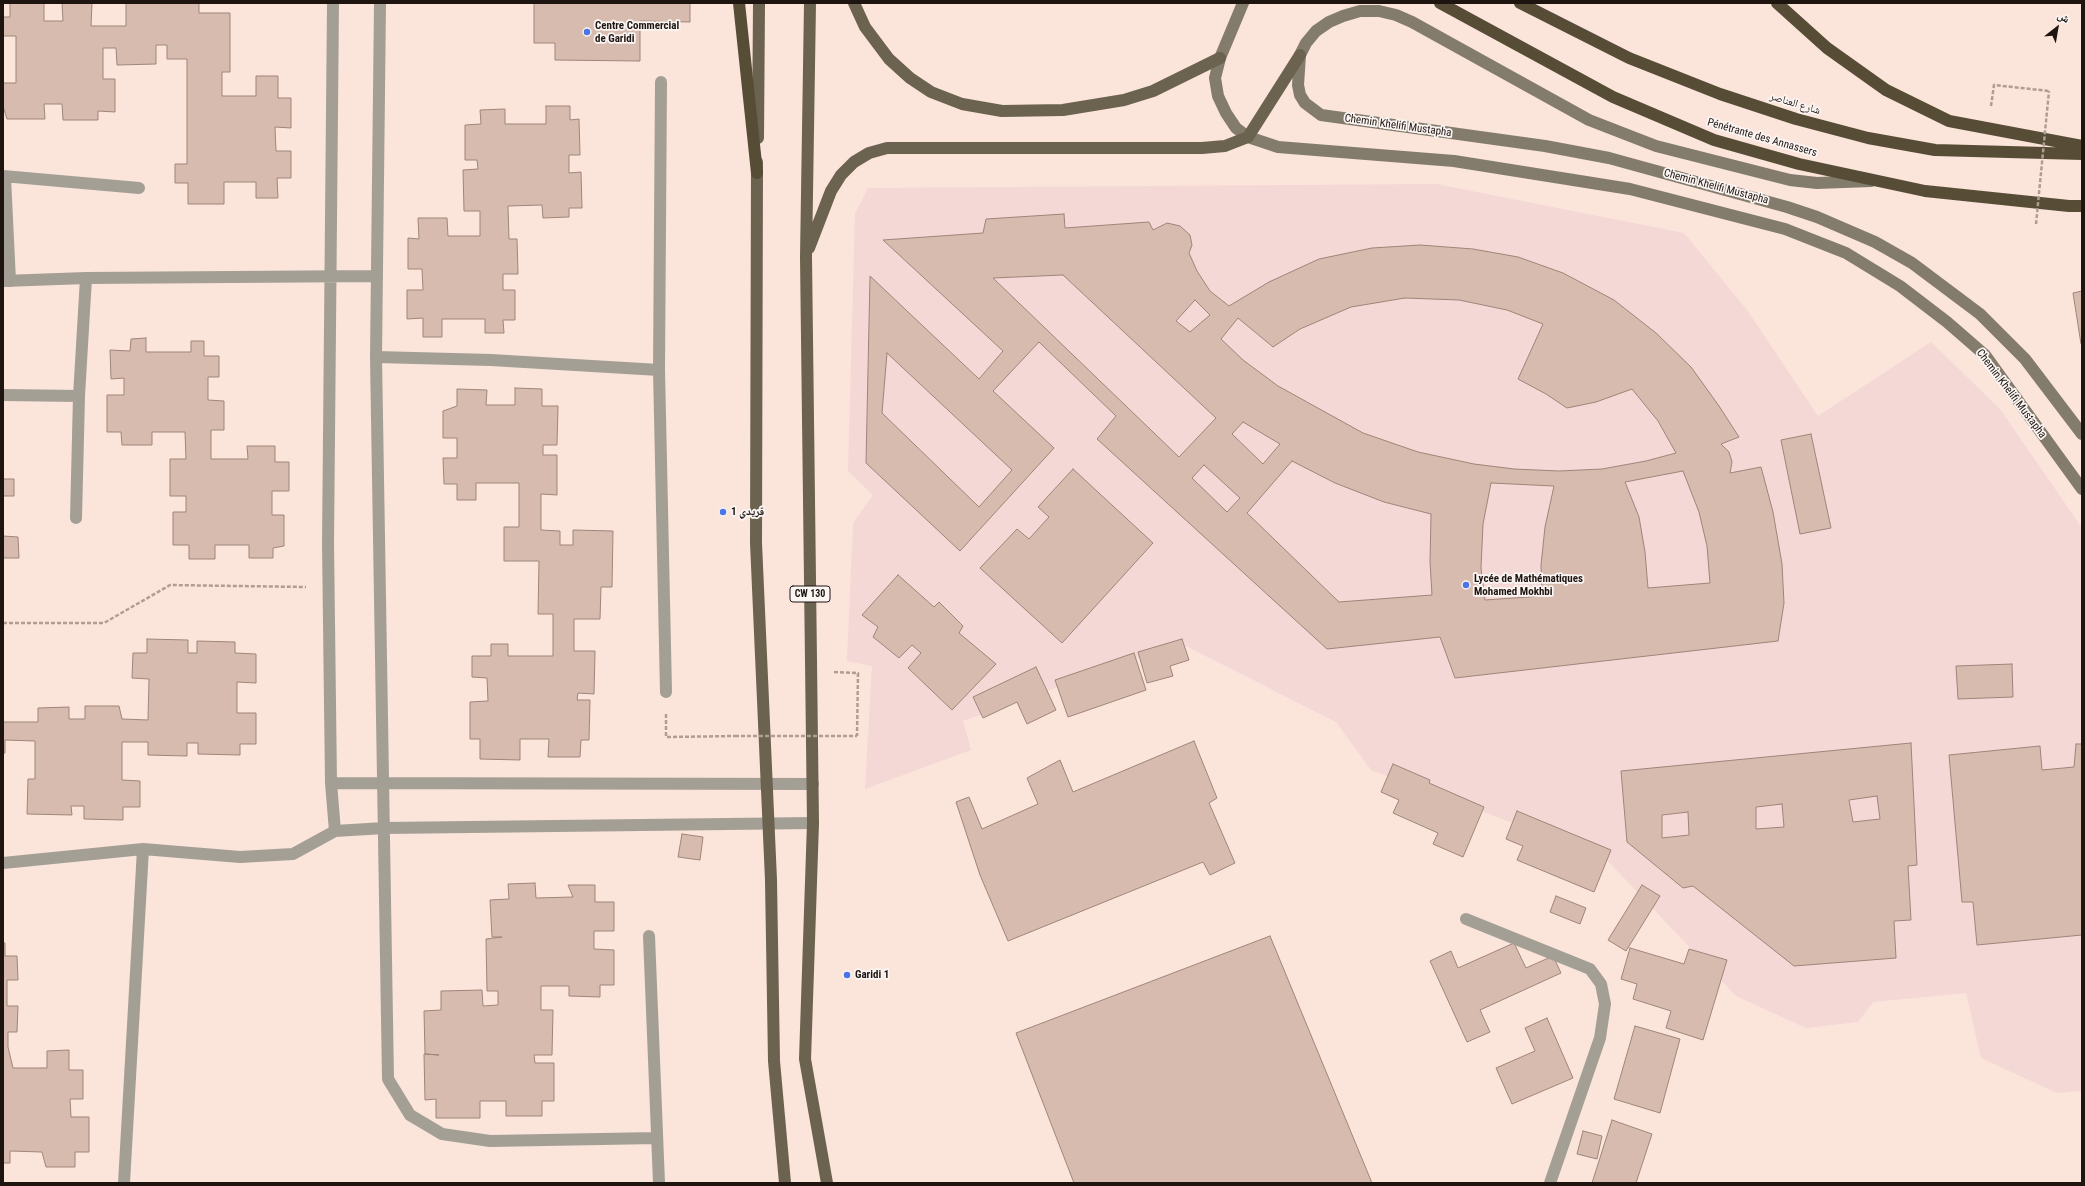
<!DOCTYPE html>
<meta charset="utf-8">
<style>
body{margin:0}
#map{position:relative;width:2085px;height:1186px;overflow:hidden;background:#fbe4da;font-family:"Roboto Condensed","Noto Naskh Arabic",sans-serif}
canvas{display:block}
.frame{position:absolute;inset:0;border:4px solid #1e1510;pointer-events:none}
.north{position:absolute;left:2037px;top:8px;width:40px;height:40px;-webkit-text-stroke:3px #fbf5f3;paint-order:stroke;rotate:31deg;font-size:11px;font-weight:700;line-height:16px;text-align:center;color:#1e1510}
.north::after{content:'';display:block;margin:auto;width:14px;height:18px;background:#1e1510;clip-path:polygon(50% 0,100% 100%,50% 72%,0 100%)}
</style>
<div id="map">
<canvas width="2085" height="1186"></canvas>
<div class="frame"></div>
<div class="north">ش</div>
</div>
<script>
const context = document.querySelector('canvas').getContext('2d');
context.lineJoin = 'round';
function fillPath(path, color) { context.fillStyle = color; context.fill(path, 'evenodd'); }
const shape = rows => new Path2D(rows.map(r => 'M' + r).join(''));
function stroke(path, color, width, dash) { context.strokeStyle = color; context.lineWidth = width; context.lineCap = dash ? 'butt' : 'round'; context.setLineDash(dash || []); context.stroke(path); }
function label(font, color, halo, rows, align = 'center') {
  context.font = font + ' "Roboto Condensed","Noto Naskh Arabic",sans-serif'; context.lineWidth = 3.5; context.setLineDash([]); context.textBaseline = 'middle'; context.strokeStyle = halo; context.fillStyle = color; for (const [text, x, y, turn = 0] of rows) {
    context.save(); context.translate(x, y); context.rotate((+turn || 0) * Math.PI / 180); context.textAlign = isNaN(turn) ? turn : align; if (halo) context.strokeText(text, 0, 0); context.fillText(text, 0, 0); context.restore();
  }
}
fillPath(shape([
 [1436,184,1684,233,1747,310,1818,416,1931,342,2000,409,2082,528,2082,1091,2057,1093,1981,1058,1966,993,1873,1002,1858,1022,1806,1028,1736,996,1604,857,1371,770,1336,722,1180,643,963,721,971,750,865,789,872,666,847,661,853,523,873,495,848,471,855,214,868,188]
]), '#f3d8d6');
const building = shape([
 [10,3,44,3,44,21,63,21,62,3,92,3,91,26,126,26,126,3,199,3,199,13,230,13,230,72,222,72,222,96,256,96,256,76,278,76,278,98,291,98,291,128,275,127,276,151,291,151,291,178,277,178,278,198,256,198,256,182,224,182,224,204,188,204,188,183,175,183,175,164,187,164,187,59,167,59,167,45,156,45,156,64,117,65,116,48,103,48,103,79,115,79,115,112,98,111,98,120,63,120,62,104,44,104,45,119,7,119,3,106,3,83,16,83,16,36,3,36,3,17,10,17,10,3],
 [534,3,690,3,690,22,640,21,640,61,555,60,555,43,534,43,534,3],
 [546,106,570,106,570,120,579,119,580,155,569,155,569,173,581,172,582,208,569,208,569,217,543,218,542,205,508,206,509,239,517,239,518,274,503,274,503,290,515,290,515,320,503,320,504,333,485,333,485,319,442,319,442,337,423,337,423,318,407,319,407,290,423,290,422,269,408,269,408,238,419,239,418,218,447,218,448,236,480,236,480,211,464,211,463,170,478,169,477,160,465,160,465,125,481,124,480,110,505,109,505,124,546,124,546,106],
 [1064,214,1065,228,1149,222,1153,230,1167,223,1180,226,1190,235,1192,245,1189,253,1197,271,1210,291,1229,306,1269,282,1319,259,1372,248,1420,245,1473,249,1518,257,1563,273,1614,300,1656,333,1691,367,1719,406,1739,437,1721,444,1729,452,1732,462,1730,473,1761,467,1773,512,1782,564,1784,603,1778,641,1455,678,1440,637,1327,649,1097,439,1116,416,1039,342,993,391,1054,448,960,551,866,463,870,276,979,379,1003,351,883,240,983,233,986,219,1064,214],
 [1063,275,1216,418,1179,457,993,278,1063,275],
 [1405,298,1459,300,1507,310,1543,324,1518,379,1546,394,1567,408,1596,402,1632,389,1658,421,1676,453,1646,461,1602,469,1559,471,1514,469,1474,464,1418,452,1363,433,1278,386,1243,360,1221,339,1238,318,1273,347,1300,329,1351,307,1405,298],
 [1195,300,1210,315,1190,332,1176,321,1195,300],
 [887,353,1012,470,979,507,882,413,887,353],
 [1243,422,1280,444,1263,464,1232,434,1243,422],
 [1292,461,1335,483,1384,502,1431,514,1430,562,1432,595,1339,602,1247,513,1292,461],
 [1204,465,1240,498,1227,512,1192,478,1204,465],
 [1683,471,1699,512,1707,546,1710,583,1648,588,1645,552,1639,517,1625,482,1683,471],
 [1491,483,1554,486,1545,527,1541,565,1542,596,1485,600,1481,568,1483,524,1491,483],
 [2082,291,2082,344,2081,344,2073,293,2082,291],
 [146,338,146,352,191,352,191,341,204,341,204,356,219,356,219,377,208,377,208,400,224,401,224,430,211,430,211,459,248,459,247,446,275,446,275,462,289,462,289,491,272,491,272,515,284,515,284,546,273,548,273,558,249,558,249,545,215,545,215,559,189,559,189,545,173,545,173,512,186,512,186,496,170,496,170,459,186,459,185,432,152,432,152,445,122,445,121,432,107,432,107,395,124,395,124,378,111,379,110,350,130,351,131,339,146,338],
 [515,388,542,389,542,406,558,406,557,445,543,445,543,455,557,455,557,495,541,494,541,530,560,531,560,545,573,545,573,530,613,531,612,587,601,587,600,619,574,619,574,651,595,651,594,694,578,693,577,700,590,700,589,740,581,740,580,757,548,757,549,739,520,739,520,760,480,759,480,739,470,739,470,702,488,701,487,678,472,677,472,656,491,656,491,644,508,644,508,656,553,656,553,614,538,614,539,561,504,561,504,527,519,527,519,483,476,483,476,500,457,500,457,484,444,484,443,458,457,458,457,438,443,438,443,411,457,406,457,389,487,390,486,405,515,405,515,388],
 [1811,434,1831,528,1800,534,1781,440,1811,434],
 [1073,469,1153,543,1062,643,980,568,1017,529,1029,539,1049,517,1038,507,1073,469],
 [3,479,14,479,14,496,3,496,3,479],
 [3,519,3,536,18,537,19,558,3,558,3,519],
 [898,575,934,607,939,602,963,626,959,633,996,664,952,710,908,668,921,653,912,645,899,658,873,637,878,627,862,615,898,575],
 [147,639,188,640,188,653,197,653,197,641,235,642,235,653,256,654,256,683,237,682,237,713,256,713,256,744,240,744,240,755,198,754,198,743,187,743,187,756,148,755,148,742,122,742,122,780,140,781,140,807,123,807,123,820,84,819,84,806,71,806,72,815,27,814,28,779,35,779,35,741,5,740,5,753,3,753,3,722,38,722,38,708,69,707,69,719,85,719,85,706,119,706,122,719,148,720,149,679,132,678,133,653,147,653,147,639],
 [1182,639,1189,660,1170,666,1173,676,1147,683,1138,652,1182,639],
 [1134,653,1146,690,1068,717,1055,680,1134,653],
 [2012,664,2013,697,1958,699,1956,666,2012,664],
 [1036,667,1056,710,1027,724,1017,702,983,718,973,697,1036,667],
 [1194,741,1217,798,1209,803,1235,863,1210,875,1203,862,1008,941,980,875,956,802,969,797,982,829,1038,804,1027,778,1060,760,1073,792,1194,741],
 [1911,743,1917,865,1908,866,1911,920,1894,921,1896,958,1794,966,1693,886,1683,888,1627,842,1621,771,1911,743],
 [1877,796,1880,819,1853,822,1849,800,1877,796],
 [1782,804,1784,827,1756,829,1756,807,1782,804],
 [1688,812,1689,835,1662,838,1662,815,1688,812],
 [2076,744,2082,744,2082,935,1977,945,1973,902,1962,902,1949,755,2040,746,2042,770,2074,767,2076,744],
 [1393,764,1430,780,1429,783,1484,807,1463,857,1433,844,1438,833,1393,813,1399,800,1381,792,1393,764],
 [1517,811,1611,850,1594,892,1517,860,1523,846,1506,839,1517,811],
 [682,834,703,837,700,860,678,857,682,834],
 [535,883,536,898,573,897,568,885,595,885,595,902,614,902,614,931,594,931,594,949,614,950,614,985,600,985,600,997,569,996,569,986,541,986,541,1010,553,1010,552,1055,534,1055,535,1063,554,1063,554,1101,542,1101,542,1116,506,1116,506,1101,480,1101,480,1118,436,1118,436,1099,425,1100,424,1054,439,1055,425,1054,424,1011,441,1010,441,991,482,990,483,1006,498,1005,498,991,487,991,486,939,502,937,492,937,490,900,509,899,508,884,535,883],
 [1642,885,1660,896,1626,951,1608,940,1642,885],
 [1556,896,1586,908,1580,924,1550,912,1556,896],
 [1270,936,1372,1183,1074,1183,1016,1033,1270,936],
 [3,943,5,943,5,956,17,956,18,980,7,980,7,1006,18,1006,17,1032,8,1032,8,1047,13,1068,47,1068,47,1051,69,1050,69,1070,83,1070,83,1099,70,1099,71,1117,89,1117,89,1152,75,1152,75,1167,46,1167,42,1152,10,1151,10,1163,3,1163,3,943],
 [1514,943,1526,968,1553,956,1561,973,1480,1010,1490,1032,1467,1042,1430,961,1451,951,1458,968,1514,943],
 [1630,948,1684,964,1689,949,1727,960,1703,1040,1666,1028,1671,1011,1633,999,1637,984,1621,979,1630,948],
 [1547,1018,1573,1078,1512,1104,1496,1068,1535,1051,1525,1028,1547,1018],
 [1635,1026,1680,1039,1660,1113,1614,1099,1635,1026],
 [1612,1120,1652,1134,1636,1183,1592,1183,1612,1120],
 [1583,1131,1602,1136,1597,1159,1577,1154,1583,1131]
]);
fillPath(building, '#d7bbaf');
stroke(building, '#9f8579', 1);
stroke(shape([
 [1991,106,1994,85,2049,91],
 [3,623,104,623,170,585,306,587],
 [834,672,858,673,857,736],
 [666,714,666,737,735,736]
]), '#af9d94', 2.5, [4, 2]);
stroke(shape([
 [661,82,659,370,666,692],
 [3,176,139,188],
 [5,177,10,281],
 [376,357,491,360,659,370],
 [3,395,79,396],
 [76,518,79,396,86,278]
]), '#a49f95', 12);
stroke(shape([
 [333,3,328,543,331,783,335,831],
 [380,3,376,357,388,1079,410,1115,442,1134,490,1141,657,1138],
 [3,281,86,278,376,276],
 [331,783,813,784],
 [3,863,143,849,240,857,293,854,335,831,384,828,813,823],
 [1466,919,1590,969,1601,984,1605,1004,1600,1038,1550,1183],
 [649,936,659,1183],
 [124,1183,143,849]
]), '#a49f95', 12);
stroke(shape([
 [1243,3,1220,58,1215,78,1218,96,1226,113,1236,128,1248,137,1278,147,1454,161,1630,189,1785,229,1846,253,1900,286,1947,322,1985,355,2082,489],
 [1871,181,1817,183,1790,180,1656,146,1589,120,1412,22,1396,15,1379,11,1360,11,1343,16,1329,22,1316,31,1306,43,1300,55,1298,85,1300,95,1305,103,1321,115,1545,146,1609,158,1787,207,1817,217,1875,242,1912,263,1980,314,2025,359,2082,434]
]), '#837c6c', 12);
stroke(shape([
 [810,3,806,257,813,823,805,1059,827,1183],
 [854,3,865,27,889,59,910,78,931,92,962,104,1002,111,1063,110,1124,100,1153,91,1220,58],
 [758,138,759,3],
 [757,162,756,543,771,880,774,1061,785,1183],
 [809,248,831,191,841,175,854,162,869,153,887,148,1202,148,1225,146,1248,137,1300,55]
]), '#6b624f', 12);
stroke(shape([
 [739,3,757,173],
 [1440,3,1613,97,1714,140,1799,164,1925,191,2069,206,2082,206],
 [1520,3,1629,58,1720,94,1796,119,1868,138,1935,150,2082,154],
 [1777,3,1827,48,1886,90,1949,121,2082,146]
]), '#574d37', 12);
stroke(shape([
 [2036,224,2049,91],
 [735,736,857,736]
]), '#af9d94', 2.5, [4, 2]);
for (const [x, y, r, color] of [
 [587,32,4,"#4b74e7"],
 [723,512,4,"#4b74e7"],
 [1466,585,4,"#4b74e7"],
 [847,975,4,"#4b74e7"]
]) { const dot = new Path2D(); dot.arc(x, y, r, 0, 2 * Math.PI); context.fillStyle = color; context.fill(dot); stroke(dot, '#fbf5f3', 1.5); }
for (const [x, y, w] of [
 [810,594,40]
]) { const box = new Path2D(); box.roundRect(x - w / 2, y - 8, w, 16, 3); context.fillStyle = '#fbf5f3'; context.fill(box); stroke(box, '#1e1510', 1); }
label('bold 10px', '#1e1510', null, [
 ["CW 130",810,594]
]);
label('bold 11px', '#1e1510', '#fbf5f3', [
 ["Centre Commercial",595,26],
 ["de Garidi",595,39],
 ["قريدي 1",731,512],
 ["Lycée de Mathématiques",1474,579],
 ["Mohamed Mokhbi",1474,592],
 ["Garidi 1",855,975]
], 'left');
label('11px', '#1e1510', '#fbf5f3', [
 ["شارع العناصر",1795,104,17],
 ["Chemin Khelifi Mustapha",1398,126,8],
 ["Pénétrante des Annassers",1762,138,16],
 ["Chemin Khelifi Mustapha",1716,187,15],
 ["Chemin Khelifi Mustapha",2011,394,53]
]);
</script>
